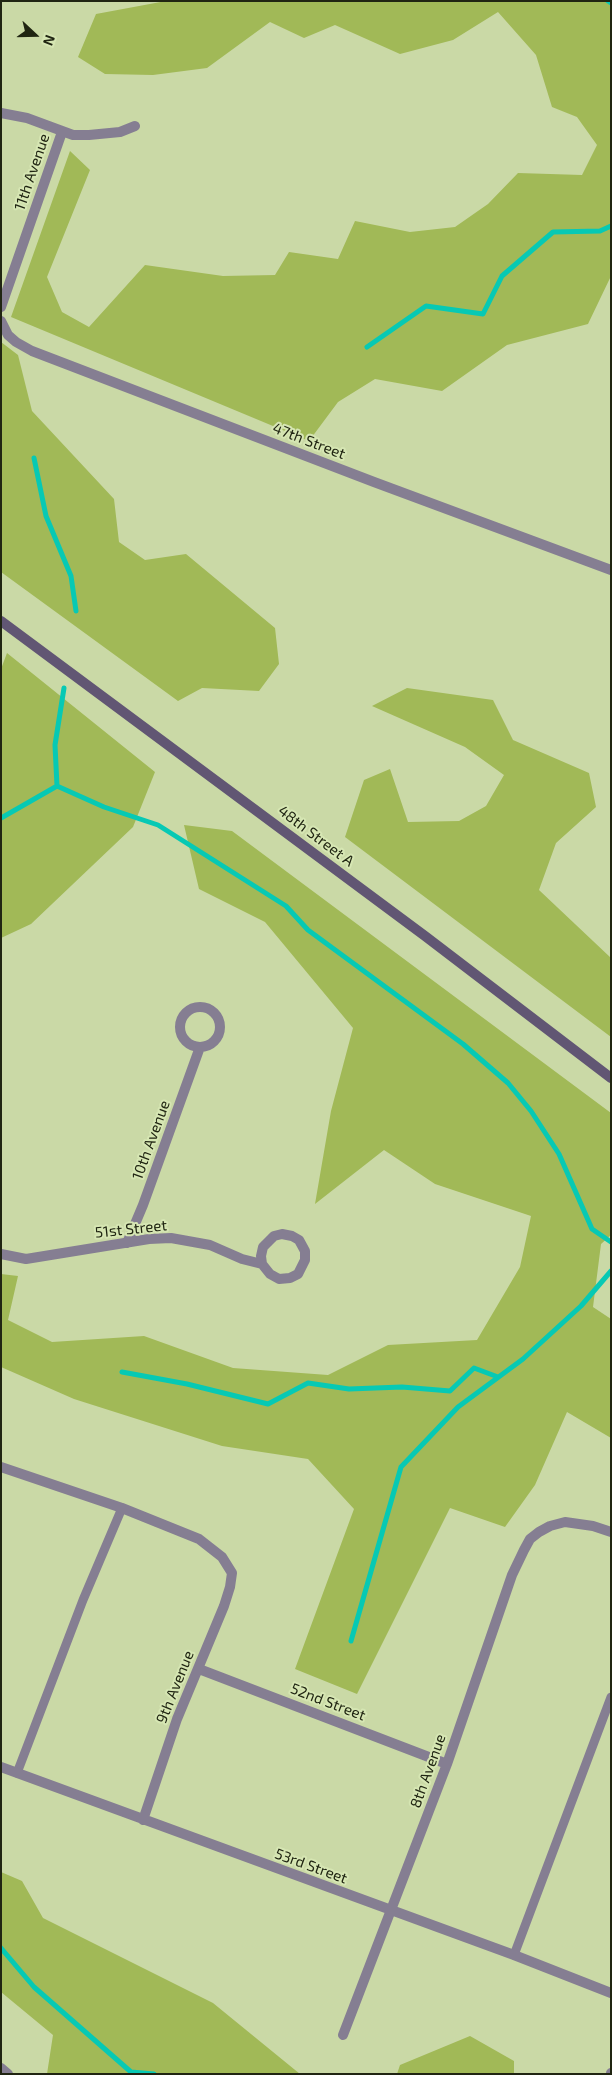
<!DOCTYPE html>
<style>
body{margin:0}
#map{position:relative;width:612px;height:2075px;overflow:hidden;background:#cad9a6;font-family:"Exo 2",sans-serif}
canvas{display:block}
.frame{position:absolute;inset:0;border:2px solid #202512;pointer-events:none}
.north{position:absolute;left:10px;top:10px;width:50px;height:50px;-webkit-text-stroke:4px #d6e6b3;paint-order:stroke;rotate:111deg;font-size:14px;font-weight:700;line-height:20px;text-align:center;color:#202512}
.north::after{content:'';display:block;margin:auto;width:18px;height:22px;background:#202512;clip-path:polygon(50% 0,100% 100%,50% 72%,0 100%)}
</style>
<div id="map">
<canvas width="612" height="2075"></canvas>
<div class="frame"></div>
<div class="north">N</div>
</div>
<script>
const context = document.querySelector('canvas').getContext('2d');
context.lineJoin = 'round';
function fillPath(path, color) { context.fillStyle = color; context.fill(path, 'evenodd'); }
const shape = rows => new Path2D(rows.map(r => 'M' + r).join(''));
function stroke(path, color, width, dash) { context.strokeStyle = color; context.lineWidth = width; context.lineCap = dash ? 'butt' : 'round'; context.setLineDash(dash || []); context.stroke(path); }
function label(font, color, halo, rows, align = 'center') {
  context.font = font + ' "Exo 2",sans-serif'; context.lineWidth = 4; context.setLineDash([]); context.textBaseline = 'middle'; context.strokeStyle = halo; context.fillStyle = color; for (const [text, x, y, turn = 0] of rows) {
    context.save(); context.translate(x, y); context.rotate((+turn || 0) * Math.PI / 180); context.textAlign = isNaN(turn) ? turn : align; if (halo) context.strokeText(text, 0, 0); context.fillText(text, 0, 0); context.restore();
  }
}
fillPath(shape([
 [166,1,611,1,611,276,588,324,507,345,442,391,375,379,338,402,309,441,11,317,70,151,90,170,47,277,62,312,89,327,145,265,223,276,275,275,289,252,338,259,355,221,410,232,455,227,488,204,518,173,582,175,597,145,577,117,552,107,536,55,498,12,453,40,400,54,335,25,304,38,270,22,207,68,153,75,105,74,78,57,96,14],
 [1,342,18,355,32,411,114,499,119,542,145,560,186,554,275,628,279,664,259,691,202,688,178,701,1,572],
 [7,653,155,772,133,827,31,924,1,938,1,669],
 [407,688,493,700,513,740,589,773,596,807,556,843,539,890,611,958,611,1037,345,837,364,780,390,769,408,822,459,821,486,806,504,775,465,747,372,706],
 [184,825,232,831,611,1113,611,1235,601,1244,593,1307,611,1319,611,1438,567,1412,535,1485,505,1527,450,1508,357,1694,295,1669,354,1509,308,1459,222,1446,74,1399,1,1367,1,1274,18,1276,8,1320,52,1342,144,1336,233,1368,328,1375,388,1345,477,1340,520,1267,531,1216,435,1184,384,1150,315,1204,331,1111,353,1028,265,922,199,889],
 [1,1872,22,1881,43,1918,213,2003,300,2074,47,2074,53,2035,1,1992],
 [470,2036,514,2061,514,2074,397,2074,400,2065]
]), '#a1b957');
stroke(shape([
 [608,1,611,3],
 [367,347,426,306,483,314,502,276,553,232,600,231,611,226],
 [34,458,46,516,71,576,76,611],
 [57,786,55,745,64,688],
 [1,818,57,786,104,807,158,825,286,906,308,930,463,1044,508,1083,531,1111,559,1154,592,1229,611,1242],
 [122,1372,187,1384,268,1404,308,1383,349,1389,402,1387,450,1391,474,1368,498,1377],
 [351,1641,401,1467,458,1407,523,1359,581,1306,611,1271],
 [1,1948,34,1987,131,2072,154,2074]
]), '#07c9b4', 5);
stroke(shape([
 [17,1773,83,1600,122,1508],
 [514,1955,611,1697]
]), '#857e92', 9);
stroke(shape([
 [1,113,27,118,73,135,89,135,120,132,135,126],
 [1,307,62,132],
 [1,321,8,335,16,342,32,351,374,482,611,570],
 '180 1027a20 20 0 1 1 40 0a20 20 0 1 1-40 0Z',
 [127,1243,143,1205,200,1047],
 [1,1254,26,1259,149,1239,171,1238,210,1245,242,1259,262,1264,270,1274,279,1279,290,1278,298,1274,305,1260,305,1251,299,1240,292,1236,282,1234,274,1236,263,1247,261,1256,262,1264],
 [1,1467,122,1508,199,1539,222,1557,232,1573,230,1587,224,1606,177,1719,143,1820],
 [199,1669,447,1764],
 [1,1767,514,1955,611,1993],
 [343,2035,447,1764,512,1575,524,1550,530,1539,539,1532,550,1526,565,1522,593,1526,611,1532],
 [1,2068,8,2074],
 [611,2074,611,2073]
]), '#857e92', 10);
stroke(shape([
 [1,621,425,936,611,1078]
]), '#615673', 10);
label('15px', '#202512', '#d6e6b3', [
 ["11th Avenue",32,172,-71],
 ["47th Street",309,441,21],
 ["48th Street A",316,836,37],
 ["10th Avenue",151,1140,-70],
 ["51st Street",131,1229,-6],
 ["9th Avenue",175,1687,-68],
 ["52nd Street",328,1702,21],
 ["8th Avenue",428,1771,-70],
 ["53rd Street",311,1866,20]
]);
</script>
